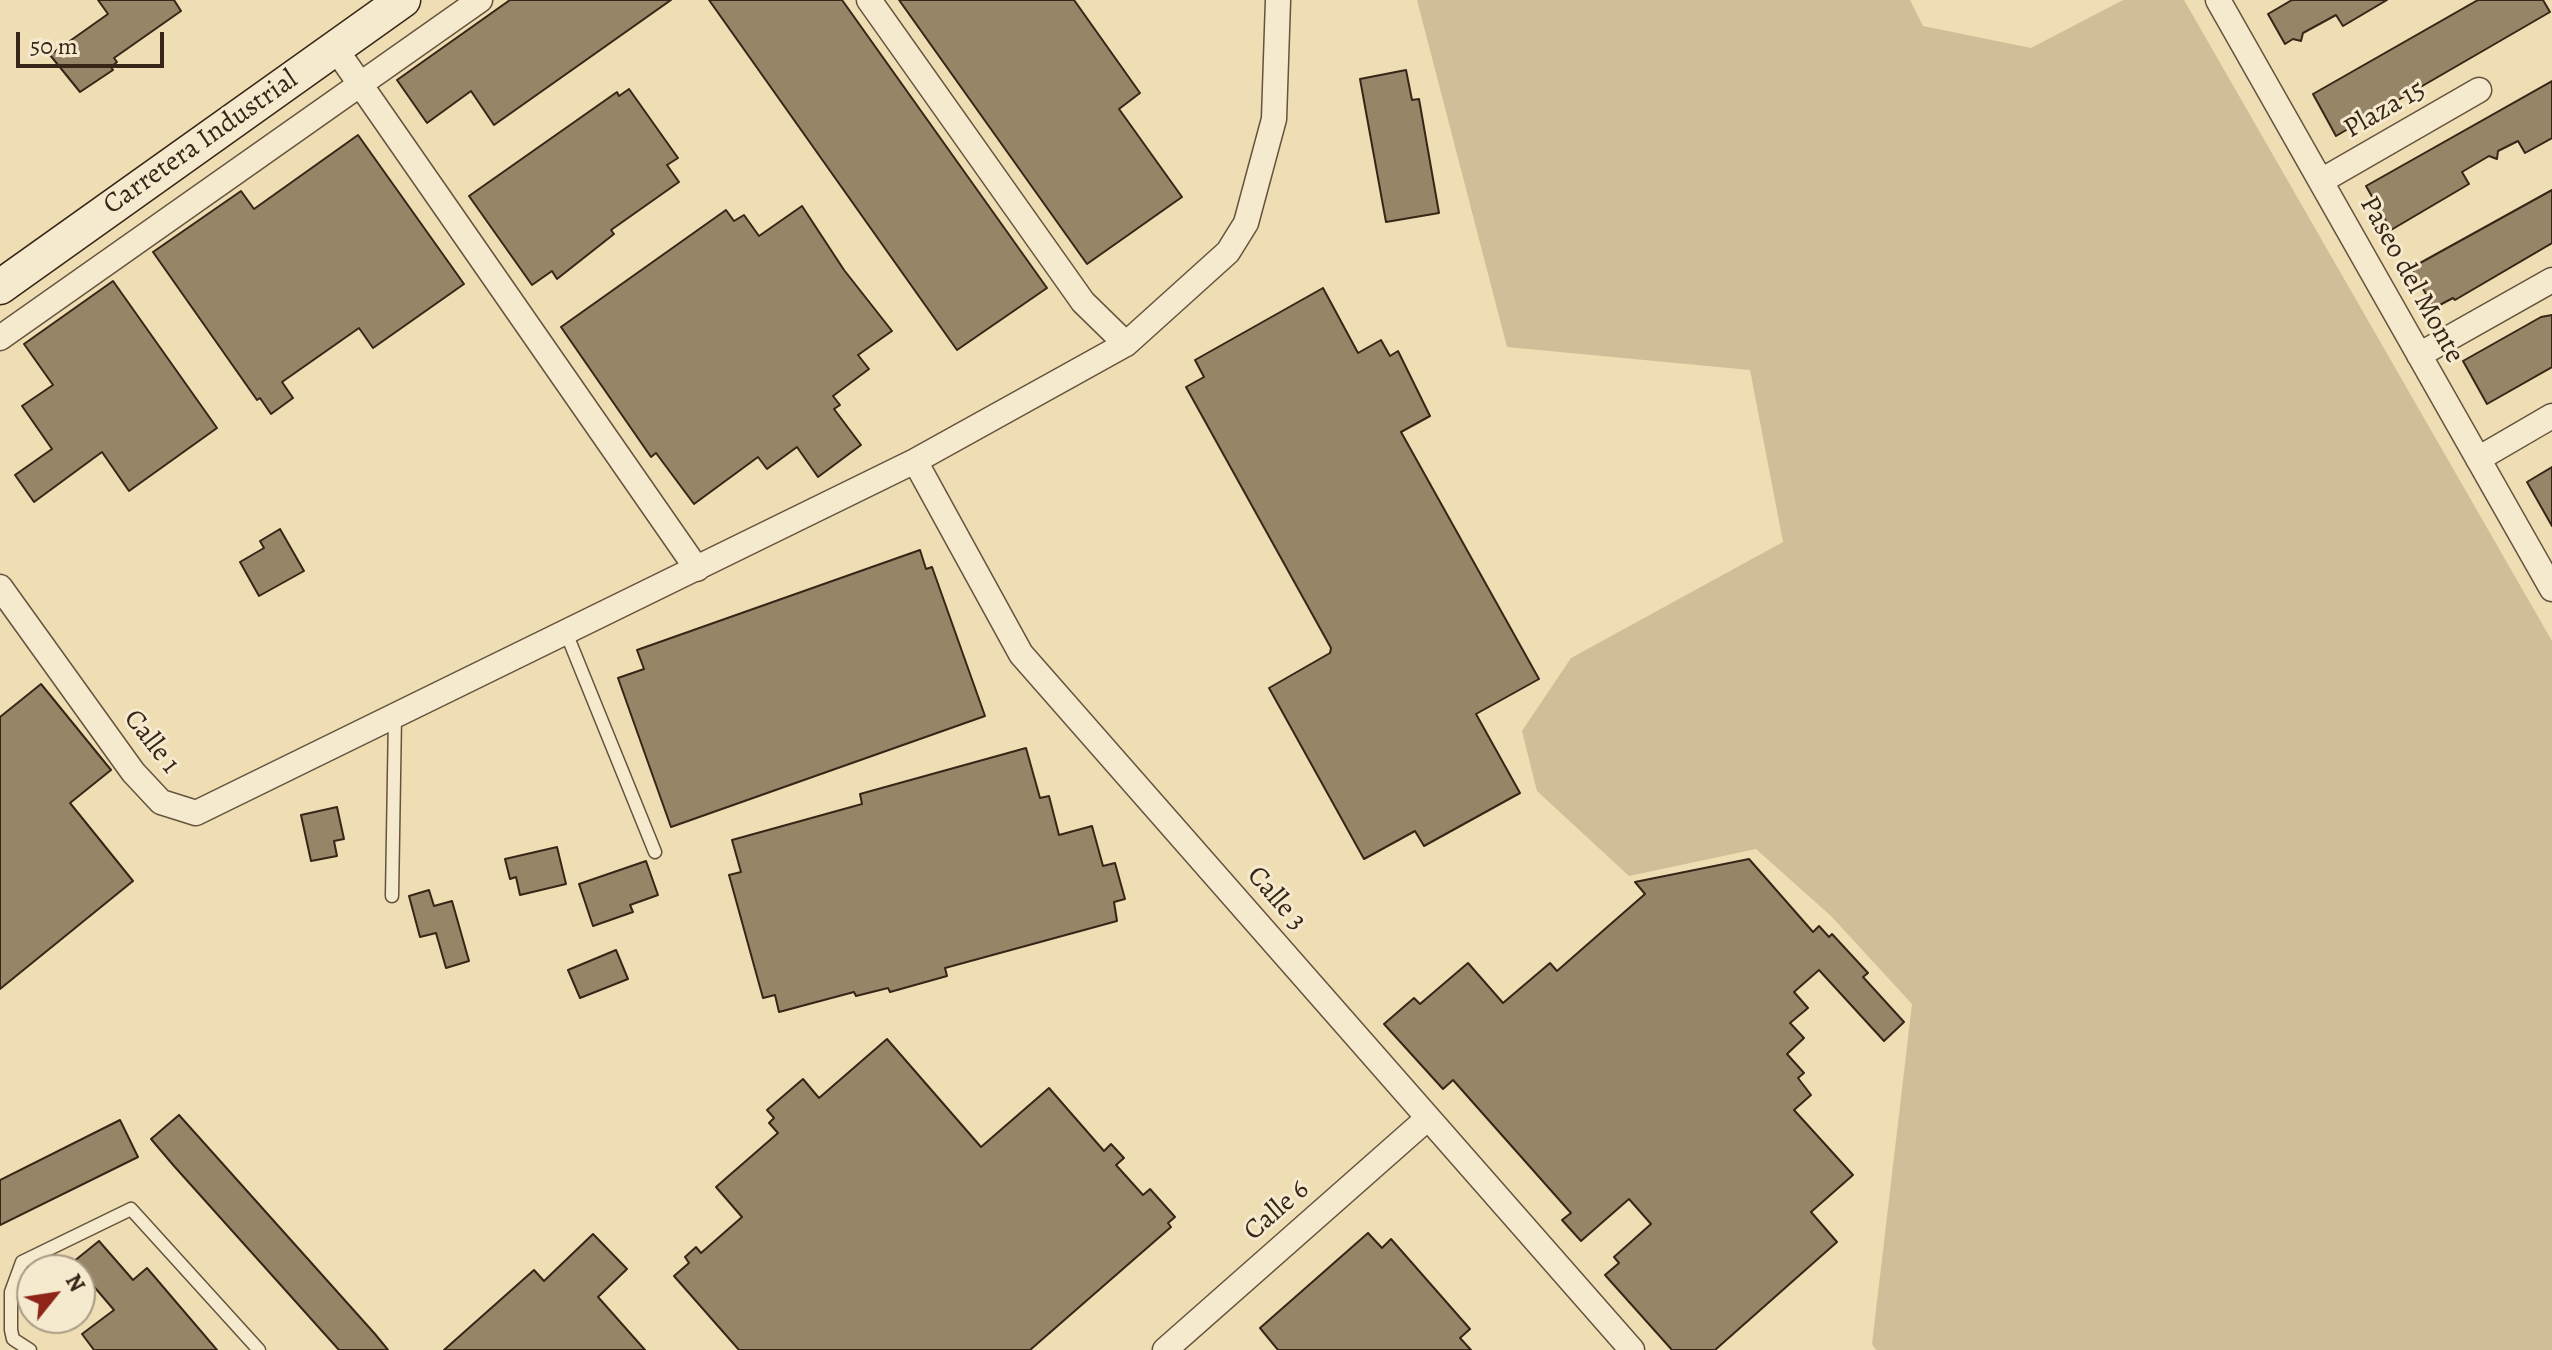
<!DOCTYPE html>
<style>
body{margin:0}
#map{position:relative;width:2552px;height:1350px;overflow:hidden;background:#efddb3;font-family:Alegreya,serif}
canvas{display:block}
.north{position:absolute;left:16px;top:1254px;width:80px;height:80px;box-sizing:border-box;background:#f5e9ce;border:2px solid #a99b85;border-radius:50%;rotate:60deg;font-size:22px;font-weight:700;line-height:32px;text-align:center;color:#372517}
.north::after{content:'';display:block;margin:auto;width:28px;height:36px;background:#8f2418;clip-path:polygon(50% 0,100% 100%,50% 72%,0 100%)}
.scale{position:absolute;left:16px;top:32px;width:148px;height:36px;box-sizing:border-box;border:4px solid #372517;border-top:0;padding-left:10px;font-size:24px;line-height:28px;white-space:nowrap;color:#372517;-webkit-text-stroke:6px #f5e9ce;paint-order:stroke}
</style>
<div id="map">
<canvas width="2552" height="1350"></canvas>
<div class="north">N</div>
<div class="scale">50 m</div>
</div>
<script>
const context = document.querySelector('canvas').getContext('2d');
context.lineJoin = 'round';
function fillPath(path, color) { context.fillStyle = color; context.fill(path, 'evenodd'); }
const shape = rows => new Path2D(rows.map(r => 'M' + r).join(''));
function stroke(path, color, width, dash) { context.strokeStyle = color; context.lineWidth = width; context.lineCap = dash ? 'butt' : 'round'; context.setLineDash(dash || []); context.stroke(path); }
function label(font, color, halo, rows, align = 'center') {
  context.font = font + ' Alegreya,serif'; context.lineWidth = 6; context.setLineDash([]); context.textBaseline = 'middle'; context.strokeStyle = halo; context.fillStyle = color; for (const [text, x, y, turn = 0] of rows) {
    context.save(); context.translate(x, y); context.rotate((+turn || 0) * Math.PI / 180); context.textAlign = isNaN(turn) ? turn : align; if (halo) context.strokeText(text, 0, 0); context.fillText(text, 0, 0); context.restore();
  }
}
fillPath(shape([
 [1417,0,1910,0,1923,26,2031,48,2123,0,2184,0,2552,641,2552,1350,1876,1350,1872,1344,1912,1004,1831,916,1756,849,1629,876,1537,791,1522,731,1571,658,1783,542,1750,370,1507,347]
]), '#d0be98');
const building = shape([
 [98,0,174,0,181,11,114,58,117,62,111,67,113,70,80,92,50,55,108,14,98,0],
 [510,0,671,0,494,125,471,91,427,123,397,80,510,0],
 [709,0,842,0,1047,288,957,350,709,0],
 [899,0,1074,0,1140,93,1119,109,1182,197,1087,264,899,0],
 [2292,0,2387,0,2343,26,2336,15,2303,33,2301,41,2293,39,2285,44,2268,14,2292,0],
 [2478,0,2543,0,2550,12,2336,136,2313,94,2478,0],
 [1406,70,1412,100,1419,99,1439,213,1386,222,1360,79,1406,70],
 [2552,81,2552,138,2525,153,2518,141,2498,151,2497,159,2489,156,2462,172,2469,184,2391,230,2366,186,2552,81],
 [629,89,678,158,667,165,679,182,611,230,614,234,557,279,552,271,532,285,469,196,617,92,619,96,629,89],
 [358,135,464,284,373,348,359,328,282,382,293,398,271,414,260,398,257,400,153,252,241,191,254,209,358,135],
 [2552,190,2552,243,2455,300,2453,298,2434,308,2411,268,2552,190],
 [802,206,844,270,892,331,858,355,869,369,833,396,840,405,834,409,861,445,818,477,797,447,767,469,758,457,694,504,656,453,651,457,561,327,726,210,734,221,744,215,759,236,802,206],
 [113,281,217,428,129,491,102,452,34,502,15,475,52,449,22,406,53,385,24,344,113,281],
 [1323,288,1358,353,1381,340,1390,356,1398,351,1430,416,1401,432,1539,679,1476,714,1520,793,1424,846,1415,831,1364,859,1269,688,1330,653,1331,648,1186,387,1204,377,1195,360,1323,288],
 [2552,315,2552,367,2487,404,2463,361,2541,317,2552,315],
 [2552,467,2552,526,2527,482,2552,467],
 [280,529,304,571,259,596,240,562,264,548,260,541,280,529],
 [920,550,926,569,932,567,985,716,671,827,618,678,644,669,637,650,920,550],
 [41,684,111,770,70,803,133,881,0,989,0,717,41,684],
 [1026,748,1040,798,1049,796,1059,835,1092,826,1103,866,1115,863,1125,899,1114,902,1117,921,945,968,947,976,890,992,888,988,856,996,854,992,779,1012,775,995,763,998,729,875,741,872,732,840,862,804,860,794,1026,748],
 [337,807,344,839,334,841,337,856,311,861,301,815,337,807],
 [557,847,566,884,520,895,516,877,510,879,505,859,557,847],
 [1749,859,1813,932,1819,926,1829,937,1832,934,1868,973,1863,977,1904,1022,1884,1041,1819,970,1794,992,1808,1008,1790,1023,1804,1038,1787,1054,1804,1073,1798,1078,1811,1095,1794,1110,1853,1175,1811,1212,1837,1242,1715,1350,1672,1350,1605,1275,1619,1263,1614,1257,1651,1224,1629,1199,1581,1241,1562,1220,1571,1213,1453,1080,1443,1089,1384,1024,1414,998,1420,1004,1468,963,1503,1003,1550,963,1557,971,1645,894,1635,882,1749,859],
 [646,861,658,895,630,905,633,912,593,926,579,884,646,861],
 [429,890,434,906,452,901,469,961,446,968,436,933,420,937,409,896,429,890],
 [616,950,628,979,580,998,568,970,616,950],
 [887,1039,981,1147,1049,1088,1104,1151,1111,1144,1124,1158,1116,1165,1143,1195,1150,1189,1175,1217,1168,1223,1171,1227,1030,1350,739,1350,674,1276,689,1263,685,1257,696,1247,701,1253,742,1217,716,1187,778,1133,769,1123,774,1118,767,1110,803,1079,819,1098,887,1039],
 [179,1115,375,1334,388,1350,339,1350,174,1166,151,1139,179,1115],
 [120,1120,138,1157,0,1225,0,1180,120,1120],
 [1368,1233,1382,1248,1391,1239,1470,1329,1460,1338,1471,1350,1278,1350,1260,1328,1368,1233],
 [593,1234,627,1269,598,1297,645,1350,444,1350,534,1270,544,1281,593,1234],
 [99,1241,133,1280,147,1268,217,1350,94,1350,82,1334,114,1310,73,1262,99,1241]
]);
fillPath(building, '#978568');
stroke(building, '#372517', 2);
const lane = shape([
 [565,630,655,852],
 [392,896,395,716],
 [30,1350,13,1339,11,1330,11,1292,22,1262,131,1209,259,1350]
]);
const street = shape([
 [869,0,1083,302,1126,344],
 [2218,0,2552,589],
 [335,48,697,569],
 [2321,181,2479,90],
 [0,338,480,0],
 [2419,355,2552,280],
 [2478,459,2552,416],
 [915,461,1021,654,1632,1350],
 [0,587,133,772,161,802,196,813,915,461,1126,344,1228,252,1246,223,1274,119,1278,0],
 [1165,1350,1428,1118]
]);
const secondary = shape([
 [0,287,403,0]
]);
stroke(lane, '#65533e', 15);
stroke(street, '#65533e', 27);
stroke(secondary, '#372517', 37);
stroke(lane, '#f5e9ce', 12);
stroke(street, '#f5e9ce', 24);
stroke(secondary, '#f5e9ce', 34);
label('28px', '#372517', '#f5e9ce', [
 ["Plaza 15",2385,110,-30],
 ["Carretera Industrial",201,143,-35],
 ["Paseo del Monte",2411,280,61],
 ["Calle 1",151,742,52],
 ["Calle 3",1276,899,49],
 ["Calle 6",1277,1211,-41]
]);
</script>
